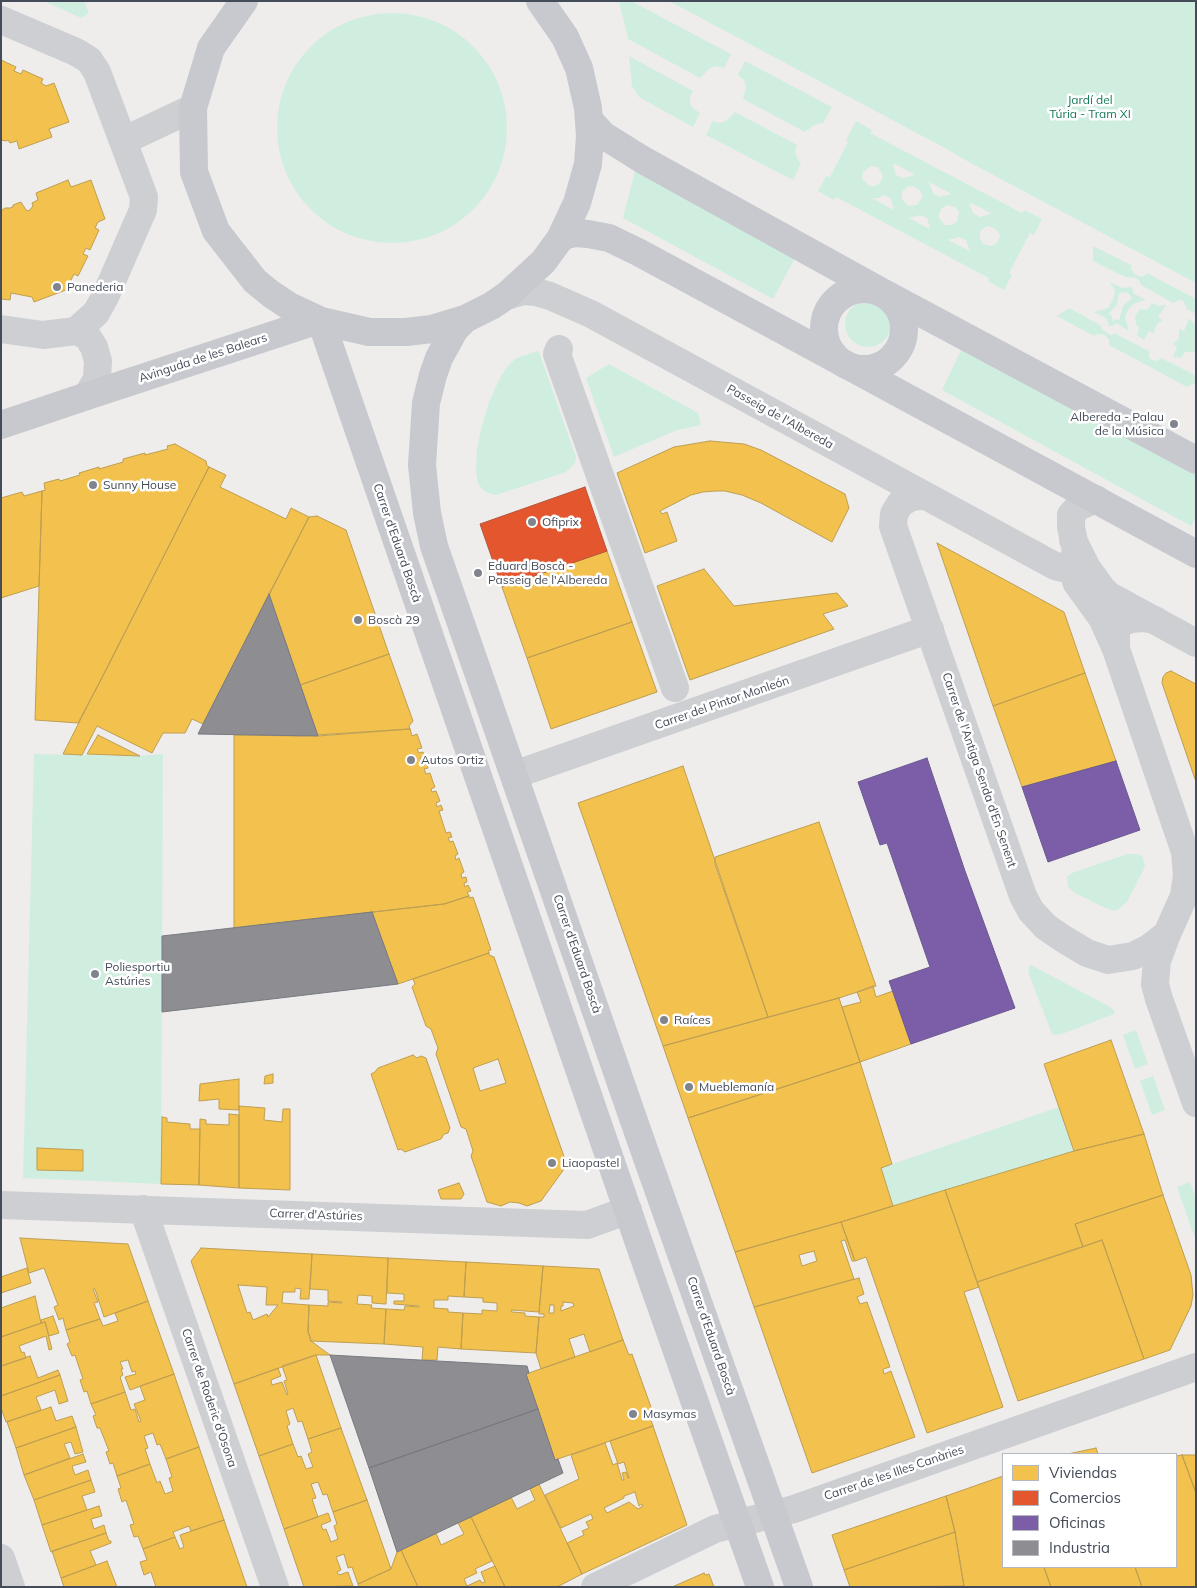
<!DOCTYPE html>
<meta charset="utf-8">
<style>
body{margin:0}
#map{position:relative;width:1197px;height:1588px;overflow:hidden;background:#eeedec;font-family:Mulish,sans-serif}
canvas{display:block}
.frame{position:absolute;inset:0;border:2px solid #444c59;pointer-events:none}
.legend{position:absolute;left:1002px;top:1453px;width:175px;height:115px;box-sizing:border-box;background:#fff;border:1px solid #b4b7bd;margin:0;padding:6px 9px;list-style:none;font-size:15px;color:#444c59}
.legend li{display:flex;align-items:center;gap:10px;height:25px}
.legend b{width:25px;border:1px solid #b4b7bd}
</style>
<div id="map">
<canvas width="1197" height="1588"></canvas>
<div class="frame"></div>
<ul class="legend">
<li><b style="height:14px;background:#f2c14e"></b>Viviendas</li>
<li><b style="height:14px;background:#e4572e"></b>Comercios</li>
<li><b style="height:14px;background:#7b5ea7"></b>Oficinas</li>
<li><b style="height:14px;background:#8d8d92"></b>Industria</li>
</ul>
</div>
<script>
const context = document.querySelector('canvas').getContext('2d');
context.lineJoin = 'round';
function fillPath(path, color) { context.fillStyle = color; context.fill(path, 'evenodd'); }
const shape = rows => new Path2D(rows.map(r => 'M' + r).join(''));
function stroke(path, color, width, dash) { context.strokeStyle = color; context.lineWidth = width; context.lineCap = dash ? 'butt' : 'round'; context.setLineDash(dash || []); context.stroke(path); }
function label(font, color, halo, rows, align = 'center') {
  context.font = font + ' Mulish,sans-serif'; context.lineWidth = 5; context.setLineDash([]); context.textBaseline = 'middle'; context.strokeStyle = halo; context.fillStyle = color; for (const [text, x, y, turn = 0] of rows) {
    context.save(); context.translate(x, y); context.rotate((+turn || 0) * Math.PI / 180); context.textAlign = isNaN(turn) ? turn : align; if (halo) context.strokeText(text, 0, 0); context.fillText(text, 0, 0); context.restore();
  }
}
fillPath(shape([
 [44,1,84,1,89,13,81,18],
 [619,1,631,1,731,54,724,68,717,66,710,68,700,78,628,39],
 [669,1,1196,1,1196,283,969,162,943,147],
 '277 128a115 115 0 1 1 230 0a115 115 0 1 1-230 0Z',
 [629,56,693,91,690,97,690,104,694,109,700,113,693,127,639,97,632,86],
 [745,61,832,107,823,123,814,125,805,132,743,99,746,87,744,80,738,75],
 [735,112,797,145,795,152,797,158,801,163,793,180,706,135,713,121,720,123,726,121],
 [856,121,872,130,870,133,1022,213,1025,210,1042,219,1034,235,1030,233,1009,273,1012,275,1004,290,988,281,989,278,836,197,834,200,818,191,826,176,830,177,848,142,846,140],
 [893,163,914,174,914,175,903,178,896,175],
 [871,166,878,167,883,176,880,183,875,186,869,186,862,178,863,172],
 [929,182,950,193,951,194,939,197,933,193],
 [913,186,920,190,922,196,921,199,917,205,908,206,902,199,902,192,907,187],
 [884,195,891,199,894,210,872,198,878,198],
 [969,202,991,213,991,214,979,217,973,213],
 [948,205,955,207,959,212,957,222,952,225,945,225,939,218,939,214,942,208],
 [920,215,927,218,930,229,909,218,914,217],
 [988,226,994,228,999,233,1000,237,997,243,992,246,983,244,980,239,980,232,982,229],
 [959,237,966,240,970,251,948,240],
 [635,171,795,258,773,299,623,218],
 [1093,246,1131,265,1131,269,1136,275,1143,277,1147,273,1196,299,1196,314,1187,309,1183,301,1179,300,1173,303,1141,285,1139,280,1135,278,1125,277,1093,261],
 [1110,282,1122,288,1131,287,1133,290,1133,293,1146,300,1138,302,1132,305,1127,312,1125,317,1129,331,1116,323,1113,326,1109,326,1107,319,1094,312,1108,308,1113,300,1115,291],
 [1127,292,1132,298,1123,306,1120,316,1120,320,1117,319,1112,321,1112,316,1109,313,1117,305,1119,293],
 '845 324a23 23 0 1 1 46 0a23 23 0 1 1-46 0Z',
 [1152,303,1158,306,1166,305,1158,317,1163,320,1156,325,1154,334,1149,331,1144,340,1137,335,1139,328,1136,324,1135,316,1140,309,1147,310],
 [1069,308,1100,325,1103,330,1110,335,1116,334,1149,351,1149,357,1152,360,1156,361,1161,358,1193,374,1196,378,1196,385,1193,384,1187,387,1109,345,1109,340,1105,335,1097,334,1094,336,1057,316],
 [1189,318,1196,326,1196,351,1195,352,1185,352,1181,358,1173,357,1177,347,1173,344,1179,338,1179,329,1184,331],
 [962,348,1196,475,1196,517,1191,526,942,390],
 [536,351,539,352,576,457,575,463,566,472,496,495,488,493,482,489,478,483,476,470,477,449,481,429,489,402,500,378,507,367,515,359],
 [609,364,698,413,701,425,677,430,614,457,586,378],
 [34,754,140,756,163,754,161,1184,23,1178],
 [1127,854,1136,854,1142,856,1145,864,1144,869,1127,902,1119,909,1115,911,1105,908,1075,893,1068,887,1067,877,1072,873],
 [1031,965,1112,1008,1115,1012,1114,1014,1062,1034,1055,1035,1052,1034,1028,972,1029,966],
 [1136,1030,1148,1064,1135,1069,1123,1035],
 [1153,1076,1165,1110,1152,1115,1140,1081],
 [1059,1107,1074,1151,893,1206,881,1168],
 [1190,1182,1196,1198,1196,1241,1177,1187]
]), '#d0eee0');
const homes = shape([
 [1,60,16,67,14,71,21,74,23,70,43,79,41,83,46,86,54,83,69,122,49,129,52,137,19,149,17,141,10,143,8,140,6,141,1,140,1,60],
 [68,180,71,187,91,180,105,219,98,222,95,228,99,230,90,250,86,248,83,254,88,256,78,276,74,274,71,280,74,287,34,302,32,297,11,293,10,300,1,299,1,211,5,208,10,208,13,207,13,205,21,202,26,210,29,211,33,206,32,203,38,200,36,193,68,180],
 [710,441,744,444,761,450,845,494,849,508,832,542,761,503,742,495,725,491,716,491,703,492,691,495,660,511,662,514,667,512,677,541,645,553,617,473,674,447,710,441],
 [175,444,206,461,207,466,209,467,104,674,78,723,35,720,42,491,45,490,44,483,59,479,60,481,80,475,79,473,99,467,99,469,123,462,123,459,145,453,145,455,168,449,167,446,175,444],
 [209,467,226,475,220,487,286,519,291,508,309,517,203,724,192,719,185,733,163,733,152,753,97,726,82,755,63,754,209,467],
 [42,491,39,586,1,598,1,498,22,492,24,496,42,491],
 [317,516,346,530,389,654,300,685,269,594,309,517,317,516],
 [937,543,1064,612,1085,673,993,706,937,543],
 [607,551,632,622,527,658,502,587,607,551],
 [704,569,734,606,837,593,848,606,823,614,834,629,690,680,657,586,704,569],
 [632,622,657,692,551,729,527,658,632,622],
 [389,654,413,721,409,726,410,729,318,736,300,685,389,654],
 [1171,671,1196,684,1196,782,1162,683,1163,677,1166,673,1171,671],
 [1085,673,1116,761,1022,787,993,706,1085,673],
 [410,729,412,736,417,734,422,748,417,749,419,753,423,752,425,757,420,758,423,765,427,764,428,768,424,769,426,774,430,773,433,782,435,787,431,789,432,792,436,791,440,801,436,803,437,807,441,805,443,810,439,811,446,833,450,832,452,837,448,838,450,842,453,841,458,854,455,856,456,860,459,858,464,872,461,874,462,878,466,877,467,882,464,883,465,887,468,885,471,891,467,892,469,896,444,904,234,928,234,735,300,736,410,729],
 [98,735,140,756,87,754,98,735],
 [683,766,768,1017,663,1046,578,803,683,766],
 [819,822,876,986,839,998,768,1017,715,864,715,857,819,822],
 [469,896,469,898,473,897,478,911,491,950,488,951,489,953,398,984,372,912,444,904,469,896],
 [489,953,489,955,494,957,567,1165,541,1201,527,1206,519,1203,510,1202,501,1206,487,1202,471,1156,473,1151,466,1129,461,1127,436,1054,438,1048,431,1029,426,1026,412,987,415,984,413,979,489,953],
 [498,1059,506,1083,480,1091,473,1068,498,1059],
 [873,986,876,997,893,991,911,1044,860,1062,842,1007,861,1002,857,992,873,986],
 [839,998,860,1062,688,1118,663,1046,839,998],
 [1111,1040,1144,1134,1074,1151,1044,1064,1111,1040],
 [413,1055,417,1058,421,1056,426,1058,450,1128,448,1133,444,1134,441,1139,405,1152,401,1149,398,1150,371,1074,375,1072,378,1068,413,1055],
 [860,1062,892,1164,881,1168,893,1206,841,1222,735,1252,688,1118,860,1062],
 [273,1074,273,1083,264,1084,265,1076,273,1074],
 [239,1079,239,1110,219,1109,219,1099,199,1101,200,1084,239,1079],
 [239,1106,265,1108,264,1120,282,1122,283,1109,290,1109,290,1190,239,1188,239,1106],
 [229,1114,239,1115,239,1188,199,1185,200,1119,206,1120,206,1124,229,1125,229,1114],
 [162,1117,167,1118,167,1122,190,1124,190,1129,200,1129,199,1185,161,1184,162,1117],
 [1144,1134,1163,1195,1075,1224,1083,1247,977,1282,945,1190,1074,1151,1144,1134],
 [37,1148,83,1150,83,1171,37,1170,37,1148],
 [459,1183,464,1194,461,1199,441,1199,438,1190,459,1183],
 [945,1190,979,1287,964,1292,1003,1407,927,1433,866,1257,855,1261,841,1222,945,1190],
 [1163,1195,1191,1275,1193,1295,1191,1306,1170,1350,1144,1359,1102,1240,1083,1247,1075,1224,1163,1195],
 [841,1222,855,1261,852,1261,845,1240,841,1241,854,1279,754,1307,735,1252,841,1222],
 [814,1251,817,1261,802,1266,799,1255,814,1251],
 [20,1238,128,1244,148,1301,104,1317,95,1289,93,1289,98,1302,94,1303,100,1319,66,1330,63,1318,59,1320,54,1307,58,1305,44,1268,29,1273,20,1238],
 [1102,1240,1144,1359,1018,1401,977,1282,1102,1240],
 [201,1248,312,1254,309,1299,300,1299,301,1289,295,1288,295,1292,283,1292,282,1303,309,1305,308,1331,311,1341,330,1355,316,1355,234,1384,191,1261,201,1248],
 [238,1285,267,1287,266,1305,278,1305,268,1317,267,1314,253,1320,250,1312,247,1313,238,1285],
 [312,1254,388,1258,386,1304,372,1303,372,1296,358,1295,357,1304,372,1305,371,1308,386,1309,384,1344,311,1341,308,1331,309,1305,328,1306,328,1302,342,1303,342,1302,328,1301,328,1290,310,1289,312,1254],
 [388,1258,466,1262,464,1297,448,1296,448,1300,434,1300,434,1308,448,1309,448,1312,463,1313,461,1349,438,1347,437,1360,422,1360,423,1347,384,1344,386,1309,404,1310,405,1306,419,1307,419,1306,394,1304,394,1301,404,1301,404,1294,387,1293,388,1258],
 [466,1262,543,1266,539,1312,511,1310,512,1312,525,1313,525,1316,539,1317,536,1353,461,1349,463,1313,482,1314,482,1310,497,1311,497,1303,483,1302,483,1298,464,1297,466,1262],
 [543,1266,599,1269,623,1340,590,1352,584,1334,569,1339,575,1357,541,1369,536,1353,539,1317,544,1317,544,1314,539,1314,543,1266],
 [563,1302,573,1303,574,1306,561,1311,561,1306,563,1306,563,1302],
 [550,1305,554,1305,554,1313,549,1313,550,1305],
 [27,1268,31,1283,1,1293,1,1277,27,1268],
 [859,1278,864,1294,857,1297,860,1304,867,1302,890,1367,883,1369,884,1374,891,1371,915,1437,812,1473,754,1307,859,1278],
 [35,1296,41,1323,1,1337,1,1308,35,1296],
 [148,1301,174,1374,130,1390,125,1377,136,1374,135,1371,132,1372,128,1360,120,1362,123,1369,121,1369,123,1375,120,1377,125,1392,91,1404,87,1391,84,1392,80,1380,83,1379,75,1355,72,1356,67,1344,70,1342,66,1330,100,1319,103,1326,118,1321,115,1313,148,1301],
 [53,1316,59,1333,49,1336,45,1322,41,1323,41,1320,53,1316],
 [45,1322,52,1349,49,1350,46,1336,19,1346,22,1353,24,1352,26,1358,1,1366,1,1337,45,1322],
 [623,1340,629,1355,632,1354,652,1410,648,1412,653,1426,555,1460,526,1374,623,1340],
 [316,1355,341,1428,308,1439,302,1421,298,1422,293,1408,286,1411,290,1424,287,1426,293,1444,259,1456,234,1384,278,1368,281,1376,271,1380,272,1385,282,1382,287,1395,288,1394,284,1381,287,1380,282,1366,316,1355],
 [30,1356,38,1378,58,1370,60,1375,1,1396,1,1366,30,1356],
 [174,1374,199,1447,166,1459,160,1444,157,1445,153,1433,144,1436,148,1448,145,1449,150,1464,117,1476,113,1463,110,1464,106,1452,109,1451,100,1428,97,1428,93,1416,96,1415,91,1404,125,1392,131,1410,135,1409,139,1422,141,1421,134,1404,145,1400,140,1386,174,1374],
 [60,1375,68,1401,59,1404,55,1390,36,1397,41,1410,6,1422,1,1408,1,1396,60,1375],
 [51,1407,56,1421,72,1416,76,1427,16,1448,7,1422,51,1407],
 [653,1426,687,1525,582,1574,567,1543,584,1535,582,1531,589,1528,586,1522,593,1519,591,1514,561,1528,545,1495,579,1479,571,1455,605,1443,613,1465,617,1463,622,1480,624,1480,622,1473,626,1472,628,1478,629,1478,624,1462,618,1464,610,1441,653,1426],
 [635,1492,639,1506,642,1504,643,1506,638,1509,629,1502,607,1513,604,1508,624,1498,624,1496,635,1492],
 [76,1427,83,1452,75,1454,71,1442,64,1444,70,1458,24,1475,16,1448,76,1427],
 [341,1428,367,1500,333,1512,327,1494,323,1495,318,1482,311,1484,316,1498,312,1499,318,1517,284,1529,259,1456,293,1444,298,1457,301,1456,306,1469,313,1467,308,1454,312,1452,308,1439,341,1428],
 [199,1447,224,1520,191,1531,189,1526,173,1532,175,1537,143,1549,138,1536,134,1537,130,1525,134,1524,126,1500,122,1502,118,1489,121,1488,117,1476,150,1464,157,1483,160,1481,165,1494,173,1491,169,1478,172,1477,166,1459,199,1447],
 [1096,1448,1098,1454,1065,1454,1068,1454,1096,1448],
 [83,1454,86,1462,72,1466,75,1475,88,1470,91,1480,34,1500,24,1475,83,1454],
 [1182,1455,1196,1493,1196,1587,1142,1587,1135,1567,1176,1567,1176,1456,1182,1455],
 [1182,1455,1196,1455,1196,1493,1182,1455],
 [1003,1476,1003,1567,1044,1567,1051,1587,964,1587,955,1532,946,1496,1003,1476],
 [91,1480,95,1492,82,1496,87,1510,42,1525,34,1500,91,1480],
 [539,1484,582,1574,557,1587,505,1587,471,1517,511,1497,517,1509,535,1500,530,1489,539,1484],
 [946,1496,955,1532,844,1570,832,1535,946,1496],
 [367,1500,391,1569,358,1584,352,1567,348,1568,344,1554,336,1557,341,1570,337,1572,339,1575,348,1572,353,1586,304,1587,284,1529,328,1513,331,1521,321,1525,323,1530,326,1529,331,1542,338,1539,334,1526,337,1524,333,1512,367,1500],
 [99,1506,102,1516,91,1519,94,1529,104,1525,106,1533,51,1552,42,1525,99,1506],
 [471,1517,492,1561,475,1569,477,1573,464,1579,467,1586,480,1580,482,1583,485,1582,481,1572,495,1566,505,1587,418,1587,401,1550,436,1533,441,1545,464,1534,458,1523,471,1517],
 [224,1520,247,1587,156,1587,151,1572,144,1575,140,1562,147,1560,143,1549,175,1537,180,1549,184,1547,180,1535,224,1520],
 [955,1532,964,1586,850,1587,844,1570,955,1532],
 [106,1533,109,1541,111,1541,111,1543,90,1551,96,1565,61,1578,52,1551,106,1533],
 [401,1550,418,1587,359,1587,358,1584,391,1569,397,1552,401,1550],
 [107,1561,117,1587,64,1587,61,1578,107,1561],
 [1048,1567,1135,1567,1142,1587,1051,1587,1044,1568,1048,1567],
 [704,1573,705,1575,709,1574,714,1587,672,1587,704,1573]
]);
fillPath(homes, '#f2c14e');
stroke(homes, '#be9e51', 1);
const shops = shape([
 [585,487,607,551,502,587,480,524,585,487]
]);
fillPath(shops, '#e4572e');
stroke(shops, '#b4543b', 1);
const offices = shape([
 [927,758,965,871,1015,1008,911,1044,889,981,930,967,887,843,880,845,858,782,927,758],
 [1116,761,1140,830,1048,862,1022,787,1116,761]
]);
fillPath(offices, '#7b5ea7');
stroke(offices, '#6a5990', 1);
const industry = shape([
 [269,594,318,736,198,734,203,724,269,594],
 [372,912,398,984,162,1012,162,936,372,912],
 [330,1355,527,1366,529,1373,526,1374,538,1409,369,1468,330,1355],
 [538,1409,555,1460,558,1459,563,1473,397,1552,369,1468,538,1409]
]);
fillPath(industry, '#8d8d92');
stroke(industry, '#777a81', 1);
stroke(shape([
 [1,20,76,52,89,60,97,72,144,197,143,210,105,297,96,313,76,331],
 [123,141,193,108],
 [506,296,524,291,536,292,550,296,591,314,1055,566,1062,568,1073,561,1076,551,1071,527,1071,515,1078,507,1096,499],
 [1,329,43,335,76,331],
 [76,331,87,336,94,347,98,361,97,379,87,396],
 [559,349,557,354,675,688],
 [923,495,909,498,900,504,894,514,893,526,1023,896,1031,911,1046,927,1062,938,1087,953,1108,960,1133,956,1149,948,1167,934],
 [1073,540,1087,568,1103,590,1108,595,1196,643],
 [1076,582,1102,618,1116,649],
 [1155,620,1142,618,1131,619,1121,623,1116,630,1116,649,1185,852,1187,875,1184,896,1167,934,1157,961,1155,984,1159,999,1196,1103],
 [514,775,930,629],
 [1,1205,587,1225,628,1210],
 [143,1209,275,1587],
 [1,1558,11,1587]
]), '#cdcfd2', 28);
stroke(shape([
 [595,1587,715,1529,794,1509,1196,1367]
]), '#ccced2', 28);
stroke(shape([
 [244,1,211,48,193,108,194,172,216,231,255,281,271,294,289,306,321,321,369,332,406,332,432,329,465,319,491,306,506,296,543,262,560,239,577,203,588,164,590,136,588,108,579,68,565,37,540,1],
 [590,121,603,135,643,160,880,291,1196,460],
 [560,239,566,235,575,233,588,234,609,238,638,252,1196,554],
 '824 329a40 40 0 1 1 80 0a40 40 0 1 1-80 0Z',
 [465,319,455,329,439,358,433,375,426,403,422,465,427,513,434,546,641,1141,799,1587],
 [321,321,649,1272,760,1587],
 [1,425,87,396,319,320]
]), '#c7c9ce', 28);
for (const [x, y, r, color] of [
 [57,287,5,"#80848c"],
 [1174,424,5,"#80848c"],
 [93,485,5,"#80848c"],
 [532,522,5,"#80848c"],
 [478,573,5,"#80848c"],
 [358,620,5,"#80848c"],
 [411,760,5,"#80848c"],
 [95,974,5,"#80848c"],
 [664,1020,5,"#80848c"],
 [689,1087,5,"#80848c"],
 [552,1163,5,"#80848c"],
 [633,1414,5,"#80848c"]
]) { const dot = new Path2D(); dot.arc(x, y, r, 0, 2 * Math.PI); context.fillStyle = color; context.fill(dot); stroke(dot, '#fff', 2); }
label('12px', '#157a58', '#fff', [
 ["Jardí del",1090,100],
 ["Túria - Tram XI",1090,114]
]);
label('12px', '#444c59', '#fff', [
 ["Panederia",67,287],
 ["Albereda - Palau",1164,417,"right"],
 ["de la Música",1164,431,"right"],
 ["Sunny House",103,485],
 ["Ofiprix",542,522],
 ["Eduard Boscà -",488,566],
 ["Passeig de l'Albereda",488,580],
 ["Boscà 29",368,620],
 ["Autos Ortiz",421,760],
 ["Poliesportiu",105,967],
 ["Astúries",105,981],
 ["Raíces",674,1020],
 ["Mueblemanía",699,1087],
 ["Liaopastel",562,1163],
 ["Masymas",643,1414]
], 'left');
label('12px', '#444c59', '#fff', [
 ["Avinguda de les Balears",203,358,-18],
 ["Passeig de l'Albereda",780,417,29],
 ["Carrer d'Eduard Boscà",397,543,71],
 ["Carrer del Pintor Monleón",722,703,-19],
 ["Carrer de l'Antiga Senda d'En Senent",979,770,71],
 ["Carrer d'Eduard Boscà",577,954,71],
 ["Carrer d'Astúries",316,1215,2],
 ["Carrer d'Eduard Boscà",711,1336,71],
 ["Carrer de Roderic d'Osona",209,1398,71],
 ["Carrer de les Illes Canàries",894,1473,-19]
]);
</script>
